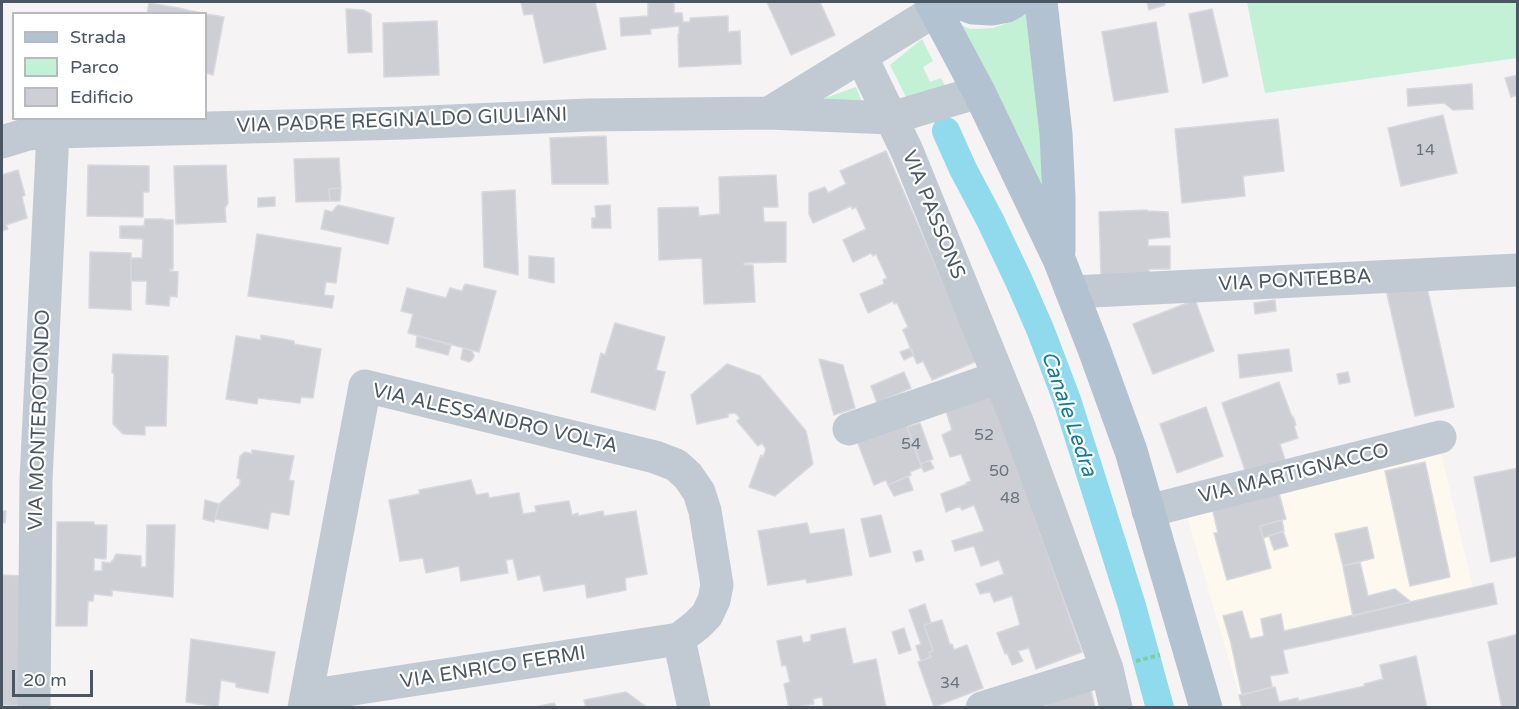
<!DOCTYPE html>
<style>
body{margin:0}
#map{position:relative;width:1519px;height:709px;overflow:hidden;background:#f5f3f3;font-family:"Varela Round",sans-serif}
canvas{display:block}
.frame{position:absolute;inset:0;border:3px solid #4a5661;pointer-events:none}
.legend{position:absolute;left:12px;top:12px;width:195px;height:108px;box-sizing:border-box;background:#fff;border:2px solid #b7bbc0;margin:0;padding:8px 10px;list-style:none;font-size:18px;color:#4a5661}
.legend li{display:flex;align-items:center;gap:12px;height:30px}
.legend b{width:30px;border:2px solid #b7bbc0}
.scale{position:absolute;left:12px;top:670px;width:81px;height:27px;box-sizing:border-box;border:3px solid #4a5661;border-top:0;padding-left:8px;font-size:18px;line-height:21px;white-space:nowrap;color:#4a5661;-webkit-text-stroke:4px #fff;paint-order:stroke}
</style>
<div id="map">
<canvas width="1519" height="709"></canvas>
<div class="frame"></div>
<ul class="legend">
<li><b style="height:8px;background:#b3c2d1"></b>Strada</li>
<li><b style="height:16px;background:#c3f1d5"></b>Parco</li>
<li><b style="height:16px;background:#cdcfd5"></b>Edificio</li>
</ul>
<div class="scale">20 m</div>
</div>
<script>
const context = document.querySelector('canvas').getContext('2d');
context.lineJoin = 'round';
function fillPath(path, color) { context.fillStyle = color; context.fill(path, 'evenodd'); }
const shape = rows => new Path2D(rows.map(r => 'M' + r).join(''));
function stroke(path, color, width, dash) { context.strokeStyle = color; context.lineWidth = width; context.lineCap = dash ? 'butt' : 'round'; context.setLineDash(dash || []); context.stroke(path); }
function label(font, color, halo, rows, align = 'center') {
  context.font = font + ' "Varela Round",sans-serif'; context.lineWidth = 4.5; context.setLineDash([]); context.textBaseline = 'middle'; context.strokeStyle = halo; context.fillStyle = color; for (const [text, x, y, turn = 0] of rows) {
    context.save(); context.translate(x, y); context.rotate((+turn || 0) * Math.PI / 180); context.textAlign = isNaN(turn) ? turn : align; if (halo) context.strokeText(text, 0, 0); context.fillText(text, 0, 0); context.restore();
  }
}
fillPath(shape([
 [1441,453,1473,588,1285,631,1283,650,1288,673,1271,676,1272,687,1239,695,1185,509]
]), '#fdf9ef');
fillPath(shape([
 [1247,2,1517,2,1517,58,1265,93],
 [1029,8,1037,94,1046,213,956,23,971,29,993,28,1010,22],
 [922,39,933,61,923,67,930,82,941,78,948,91,906,97,890,65],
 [856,87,863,105,814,102]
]), '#c3f1d5');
stroke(shape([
 [946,131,963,169,990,220,1019,281,1040,329,1067,400,1132,606,1160,708]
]), '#90daee', 28);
const building = shape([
 [521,2,595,2,606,49,544,63,533,14,524,15,521,2],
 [648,2,674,2,674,13,682,13,683,22,690,22,690,18,728,16,728,32,740,31,741,64,679,67,678,34,679,34,679,26,650,29,651,34,621,36,620,18,648,16,648,2],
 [767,2,820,2,835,35,791,55,767,2],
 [1147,2,1164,2,1165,5,1149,10,1147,2],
 [149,3,179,8,205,14,147,14,149,3],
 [346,9,363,10,371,14,372,52,348,53,346,9],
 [1212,9,1228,76,1203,83,1189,14,1212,9],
 [206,14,224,17,213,75,206,73,206,14],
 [437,21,439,75,384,77,383,23,437,21],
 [1156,22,1168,92,1114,101,1102,32,1156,22],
 [1518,75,1518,95,1511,97,1505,78,1518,75],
 [1472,84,1473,109,1453,110,1444,103,1408,106,1407,89,1472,84],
 [1443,115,1457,173,1401,186,1388,128,1443,115],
 [1278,119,1284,171,1243,176,1245,196,1182,203,1175,129,1278,119],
 [606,136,608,184,552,184,550,138,606,136],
 [886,151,977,361,932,380,923,361,917,364,903,330,908,327,897,303,894,304,893,301,868,313,860,294,884,284,883,280,887,278,876,254,873,256,871,253,853,262,843,240,866,229,856,207,852,209,851,206,813,223,809,214,809,193,825,187,828,193,846,184,840,171,886,151],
 [339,158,341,188,329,189,330,201,296,202,294,159,339,158],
 [88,165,149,166,149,192,143,192,143,217,87,216,88,165],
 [226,165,228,203,225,208,226,222,176,224,174,166,226,165],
 [18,170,25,195,22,197,27,218,6,225,8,229,2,231,2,175,18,170],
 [776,175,778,207,763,207,764,222,786,222,786,262,744,263,744,265,753,265,755,302,704,304,702,258,659,260,658,208,698,207,699,216,720,214,719,177,776,175],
 [341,188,340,201,330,201,329,189,341,188],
 [515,190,518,265,518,275,484,267,482,192,515,190],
 [275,197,275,206,258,207,258,198,275,197],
 [338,205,394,218,388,244,321,229,325,210,332,212,338,205],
 [610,205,611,228,592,228,592,218,596,218,595,206,610,205],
 [1147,210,1147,211,1168,212,1170,237,1148,239,1148,246,1170,246,1170,269,1149,269,1149,274,1101,276,1099,212,1147,210],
 [145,219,164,219,163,220,173,220,173,269,170,269,170,271,178,272,177,297,170,296,169,306,146,304,147,281,131,281,131,258,142,258,143,239,120,238,120,226,144,226,145,219],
 [257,234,341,248,336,283,326,282,324,295,334,296,332,308,248,296,257,234],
 [90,252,131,253,131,310,89,308,90,252],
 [529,256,554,258,554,283,529,278,529,256],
 [1426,283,1454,407,1415,416,1385,285,1426,283],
 [465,284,496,291,479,352,408,333,413,314,401,311,407,288,446,298,450,288,462,291,465,284],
 [1195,300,1214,351,1153,374,1133,324,1195,300],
 [1275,300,1276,311,1255,314,1254,303,1275,300],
 [615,323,665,337,656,370,665,372,655,410,591,392,601,353,605,355,615,323],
 [261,335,294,341,294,344,321,349,313,398,301,397,300,403,258,398,257,404,226,399,236,336,261,340,261,335],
 [417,336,451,345,448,355,416,347,417,336],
 [463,348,472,351,474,356,472,360,469,362,461,359,463,348],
 [911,348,914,355,904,360,900,352,911,348],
 [1289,349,1292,371,1240,378,1238,355,1289,349],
 [113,354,168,356,166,426,145,426,145,435,123,434,113,424,114,373,112,373,113,354],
 [819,359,843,365,855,408,834,415,819,359],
 [727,364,760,376,806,431,813,464,775,496,749,487,761,455,763,457,766,449,762,443,758,446,737,421,740,418,735,413,728,414,728,417,697,424,691,395,727,364],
 [904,372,911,388,877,403,871,386,904,372],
 [1348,372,1350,382,1339,384,1337,374,1348,372],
 [1279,382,1292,417,1293,416,1296,425,1294,426,1298,438,1280,444,1285,460,1245,470,1222,403,1279,382],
 [992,395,1082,652,1036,669,1029,648,1018,651,1023,661,1012,665,1007,653,1005,654,997,633,1020,625,1012,596,994,602,990,592,980,594,976,584,1004,574,999,560,981,566,974,546,955,551,952,541,984,531,974,505,962,510,960,506,946,512,941,494,967,484,966,483,971,481,961,454,950,457,942,435,952,430,946,411,992,395],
 [1206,407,1223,456,1177,473,1160,424,1206,407],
 [920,423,933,459,920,464,907,427,920,423],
 [906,424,922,467,910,472,911,475,888,485,886,480,874,485,857,441,906,424],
 [252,450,294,456,289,480,294,481,289,515,271,512,268,529,215,519,219,504,240,485,240,479,237,478,240,456,245,452,252,454,252,450],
 [930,461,934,468,924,472,920,464,930,461],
 [1425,462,1450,577,1410,586,1385,471,1425,462],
 [1518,468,1518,556,1491,562,1474,477,1518,468],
 [908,476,913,490,894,496,888,485,908,476],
 [471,480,476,495,488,493,489,498,519,493,523,514,536,512,535,506,569,501,572,515,578,513,578,516,603,511,604,516,636,511,647,574,625,578,626,590,587,598,585,584,544,591,540,575,518,580,513,559,506,560,508,573,461,581,459,566,426,573,423,558,400,561,389,500,420,494,419,490,471,480],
 [1277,486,1286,519,1260,526,1271,568,1227,580,1214,533,1218,533,1211,503,1277,486],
 [205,500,219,504,214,522,203,519,205,500],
 [2,511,6,511,5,523,2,522,2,511],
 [881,515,891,552,870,557,861,519,881,515],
 [1282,520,1284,531,1263,538,1260,526,1282,520],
 [57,522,94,522,94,525,107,525,106,559,94,558,94,571,102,571,102,562,110,563,113,560,116,554,141,556,141,567,146,567,147,525,175,525,173,597,112,590,112,596,94,594,93,601,88,601,87,626,56,626,57,522],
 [807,523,810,534,844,529,852,575,807,583,806,579,768,585,758,531,807,523],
 [1367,527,1374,558,1343,566,1335,534,1367,527],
 [1283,531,1288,546,1274,550,1269,536,1283,531],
 [921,550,924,560,916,562,913,552,921,550],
 [1360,562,1368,596,1395,589,1411,602,1353,616,1343,566,1360,562],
 [2,575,25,576,24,706,2,705,2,575],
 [1493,583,1497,604,1283,650,1288,673,1270,676,1272,687,1242,695,1231,643,1223,616,1242,611,1250,639,1264,636,1261,619,1281,614,1284,631,1493,583],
 [925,604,931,623,924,625,933,651,929,652,931,657,921,661,916,646,921,644,909,610,925,604],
 [942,620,950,645,952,644,954,650,967,645,983,688,934,707,918,662,931,657,929,652,933,651,924,625,942,620],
 [845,628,853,664,876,659,886,708,824,708,822,697,813,699,814,704,789,708,784,684,790,682,786,665,782,666,777,641,801,636,803,643,811,641,811,635,845,628],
 [904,628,911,650,899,654,892,632,904,628],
 [1518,634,1518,708,1502,708,1488,642,1518,634],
 [191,639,275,652,268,693,236,687,236,683,221,680,218,707,186,702,191,639],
 [1416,656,1427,708,1242,708,1239,695,1275,687,1279,702,1298,698,1298,701,1365,686,1364,684,1383,679,1380,665,1416,656],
 [1091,690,1095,708,1047,708,1046,701,1091,690],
 [626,692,648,708,586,708,584,700,626,692],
 [554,703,557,708,530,708,554,703]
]);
fillPath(building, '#cdcfd5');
stroke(building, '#d7d9de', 1.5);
stroke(shape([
 [1136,661,1160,655]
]), '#7ad0a6', 4, [4.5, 3]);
stroke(shape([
 [861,56,907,151,1018,424,1107,669,1116,708],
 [769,113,936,10],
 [2,142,28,134,53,132,405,123,588,115,769,113,891,118,979,92],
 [1072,292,1518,270],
 [849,429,999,377],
 [1148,511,1440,437],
 [679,639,694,708],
 [34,708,36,480,53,132],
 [304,708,365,386,655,457,676,465,688,476,699,492,705,511,717,585,714,600,707,615,697,625,679,639,307,696],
 [982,708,1107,669]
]), '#c1cad2', 33);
stroke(shape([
 [931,2,979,92,1059,259,1094,349,1131,451,1206,708],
 [957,2,973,8,992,9,1007,6,1014,2],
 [1041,2,1056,134,1059,198,1059,251]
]), '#b3c2d1', 33);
label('16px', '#6b747e', null, [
 ["14",1425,151],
 ["52",984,436],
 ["54",911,445],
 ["50",999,472],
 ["48",1010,499],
 ["34",950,684]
]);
label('20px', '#4a5661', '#fff', [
 ["VIA PADRE REGINALDO GIULIANI",402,121,-2],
 ["VIA PASSONS",933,215,68],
 ["VIA PONTEBBA",1295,281,-3],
 ["VIA ALESSANDRO VOLTA",495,419,13],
 ["VIA MONTEROTONDO",40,420,-88],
 ["VIA MARTIGNACCO",1294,474,-14],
 ["VIA ENRICO FERMI",493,668,-9]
]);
label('italic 21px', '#0c7c9b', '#fff', [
 ["Canale Ledra",1068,414,71]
]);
</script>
